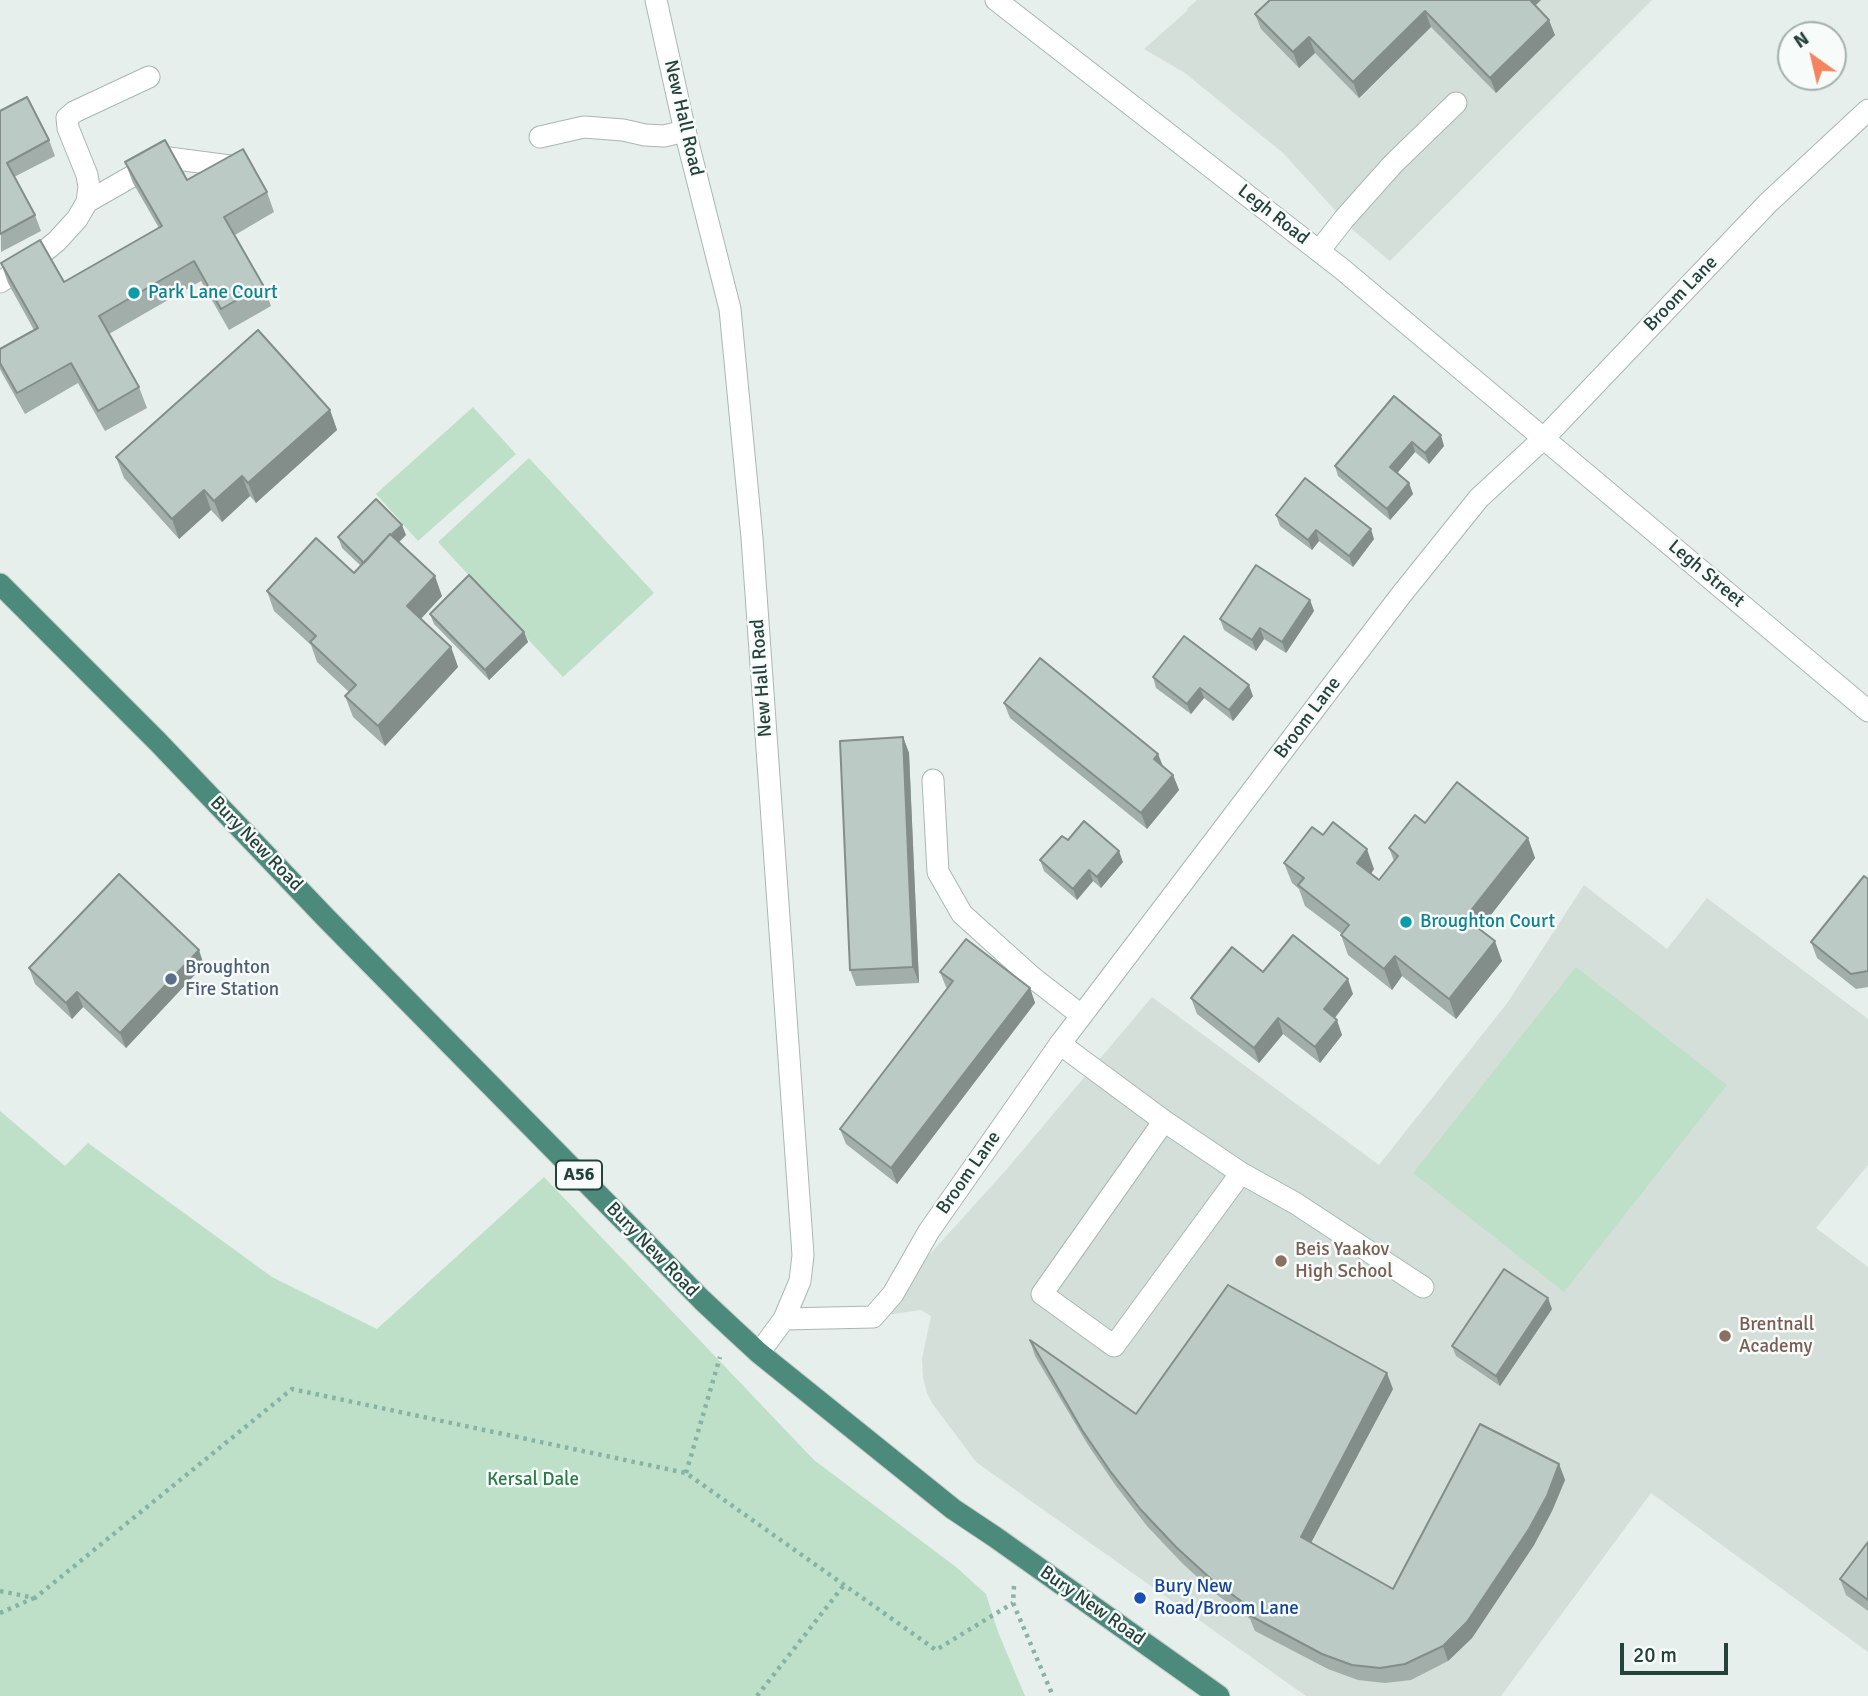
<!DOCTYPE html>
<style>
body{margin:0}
#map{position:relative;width:1868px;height:1696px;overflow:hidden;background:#e6efeb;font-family:Signika,sans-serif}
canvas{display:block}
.north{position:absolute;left:1777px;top:21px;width:70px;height:70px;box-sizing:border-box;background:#f7fbf9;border:2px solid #a3b1ad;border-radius:50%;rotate:326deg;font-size:19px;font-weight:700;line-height:28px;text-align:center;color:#24423a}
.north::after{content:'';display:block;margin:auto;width:24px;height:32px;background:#f4845f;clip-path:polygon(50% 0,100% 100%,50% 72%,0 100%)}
.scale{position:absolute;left:1620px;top:1643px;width:108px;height:32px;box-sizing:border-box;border:4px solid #24423a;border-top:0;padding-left:9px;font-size:21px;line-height:24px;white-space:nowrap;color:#24423a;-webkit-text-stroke:5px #f7fbf9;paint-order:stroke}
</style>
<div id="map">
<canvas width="1868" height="1696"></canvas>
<div class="north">N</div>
<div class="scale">20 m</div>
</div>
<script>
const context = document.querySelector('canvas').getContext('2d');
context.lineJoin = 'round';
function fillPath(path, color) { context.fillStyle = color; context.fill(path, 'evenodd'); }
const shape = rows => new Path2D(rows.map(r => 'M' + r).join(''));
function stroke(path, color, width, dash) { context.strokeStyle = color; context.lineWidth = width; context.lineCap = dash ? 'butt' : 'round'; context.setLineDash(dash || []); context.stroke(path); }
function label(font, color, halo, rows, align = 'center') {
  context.font = font + ' Signika,sans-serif'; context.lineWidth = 5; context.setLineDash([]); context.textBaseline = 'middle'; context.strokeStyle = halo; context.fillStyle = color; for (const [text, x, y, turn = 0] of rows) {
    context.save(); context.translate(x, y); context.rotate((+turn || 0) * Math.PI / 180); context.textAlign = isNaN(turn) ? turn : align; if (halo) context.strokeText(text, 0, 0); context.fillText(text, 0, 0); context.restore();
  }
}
fillPath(shape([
 [1197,0,1652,0,1390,261,1354,231,1283,153,1185,73,1144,49,1188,10,1187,9],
 [1584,885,1667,949,1707,898,1868,1019,1868,1165,1816,1228,1868,1267,1868,1652,1651,1493,1501,1696,1306,1696,976,1462,932,1403,927,1393,923,1377,922,1359,931,1316,921,1310,873,1317,1006,1170,1152,997,1379,1165,1508,1002]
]), '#d4dfda');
fillPath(shape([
 [473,407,516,454,418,541,376,494],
 [529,458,654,593,563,677,438,542],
 [1576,967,1727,1085,1564,1292,1413,1173],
 [0,1111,65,1166,88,1143,272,1277,377,1329,544,1177,814,1460,956,1567,986,1594,998,1632,1025,1696,0,1696]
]), '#bfe0c8');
const service = shape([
 [540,137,584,127,623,130,645,135,664,136,685,131],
 [87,202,157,162,169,158,230,166],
 [1319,251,1344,219,1393,164,1456,103],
 [0,282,29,264,57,241,77,219,87,202,89,187,87,175,68,128,67,118,74,112,149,77],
 [933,780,938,872,962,914,1032,977,1081,1015],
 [1060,1044,1164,1121,1241,1173,1114,1346,1042,1294,1164,1121],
 [1241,1173,1295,1203,1423,1287]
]);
const minor = shape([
 [656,0,685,131,730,309,752,538,803,1255,800,1281,784,1319,759,1353],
 [996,0,1342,269,1868,711],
 [784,1319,873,1317,893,1294,929,1231,1060,1044,1401,595,1479,498,1544,438,1768,203,1868,110]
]);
const trunk = shape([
 [0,584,158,742,326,918,702,1300,733,1329,759,1353,953,1509,995,1537,1219,1696]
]);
stroke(service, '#a8b8b2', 23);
stroke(minor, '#a8b8b2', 23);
stroke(trunk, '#c2cac8', 23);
stroke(shape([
 [686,1473,720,1357],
 [1014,1586,1013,1603,1053,1696],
 [0,1591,35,1598,292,1389,686,1473,936,1650,1013,1603],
 [0,1613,34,1598],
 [757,1696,844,1585]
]), '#86b3a5', 4.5, [3.5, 5]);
stroke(service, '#fff', 21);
stroke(minor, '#fff', 21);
stroke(trunk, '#4c8a7c', 21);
fillPath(shape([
 [1541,0,1535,6,1555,35,1496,93,1431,27,1359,98,1315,53,1299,68,1261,29,1255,14],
 [0,111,49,140,55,156,14,177,35,215,41,231,1,252],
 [125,162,187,180,267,192,274,212,235,235,263,285,271,306,229,330,201,281,109,334,139,387,147,408,105,431,78,383,25,414,2,373,0,369,0,349,34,330,8,283,1,263,64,282,159,228,133,183],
 [1394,396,1444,446,1429,464,1415,452,1397,473,1409,483,1413,494,1390,520,1338,476,1335,466],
 [330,410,337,430,256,503,250,496,222,522,211,510,179,539,124,478,116,457],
 [1276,515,1374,539,1353,567,1319,541,1312,550,1280,526],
 [406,535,399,542,442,596,421,619,451,647,458,667,385,746,353,717,345,696,349,692,317,662,311,645,274,611,267,591,354,573,361,566,342,548,338,537],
 [1310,600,1314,611,1286,653,1264,639,1256,651,1224,630,1220,619],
 [430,614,524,632,528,642,489,680,434,624],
 [1153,677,1253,696,1233,721,1204,698,1191,714,1156,688],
 [1004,703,1158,754,1163,766,1173,775,1179,790,1147,829,1010,718],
 [903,737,909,753,919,983,856,986,850,970],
 [1425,823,1528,838,1535,858,1480,929,1502,961,1456,1019,1402,976,1392,990,1348,955,1341,935,1342,934,1305,906,1299,889,1292,883,1284,863,1323,835,1374,869,1371,874,1379,880,1394,861,1389,848],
 [1068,840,1123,862,1101,888,1093,881,1077,900,1044,871,1040,860],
 [1868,879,1868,987,1856,989,1817,958,1811,942],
 [204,965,126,1048,83,1007,72,1019,35,984,29,968],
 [940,972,1030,988,1035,1003,897,1184,846,1144,840,1129,948,988,946,987],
 [1263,972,1353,994,1335,1018,1342,1035,1320,1063,1283,1034,1259,1063,1197,1014,1191,998],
 [1552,1309,1500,1386,1456,1356,1452,1346],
 [1030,1340,1136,1414,1393,1389,1311,1543,1393,1589,1559,1464,1565,1480,1552,1511,1534,1545,1472,1638,1448,1661,1411,1680,1385,1683,1358,1680,1328,1669,1255,1631,1250,1619,1216,1594,1182,1563,1147,1526,1116,1486,1088,1445,1035,1356],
 [1868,1542,1868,1611,1846,1595,1840,1579]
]), '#a1aea9');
fillPath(shape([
 [1526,0,1541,0,1530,10],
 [1425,11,1431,27,1359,98,1353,82],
 [1549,20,1555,35,1496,93,1490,78],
 [1309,37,1315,53,1299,68,1293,52],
 [330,410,337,430,256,503,248,483],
 [1441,435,1444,446,1429,464,1425,453],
 [1412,442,1415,452,1394,477,1390,467],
 [242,476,250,496,222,522,214,501],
 [1409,483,1413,494,1390,520,1387,509],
 [204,490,211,510,179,539,172,519],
 [402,525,406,535,368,573,364,563],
 [1371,529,1374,539,1353,567,1349,556],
 [1316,530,1319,541,1312,550,1308,540],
 [435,576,442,596,414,626,407,606],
 [1310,600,1314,611,1286,653,1282,642],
 [1260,628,1264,639,1256,651,1252,640],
 [524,632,528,642,489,680,485,670],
 [451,647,458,667,385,746,378,726],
 [1249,685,1253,696,1233,721,1229,710],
 [1200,688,1204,698,1191,714,1187,704],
 [903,737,909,753,919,983,913,967],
 [1158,754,1164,770,1154,759],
 [1173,775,1179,790,1147,829,1141,813],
 [1528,838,1535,858,1473,938,1465,918],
 [1367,849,1374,869,1364,883,1357,863],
 [1119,851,1123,862,1101,888,1097,877],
 [1089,870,1093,881,1077,900,1073,889],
 [1495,941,1502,961,1456,1019,1449,999],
 [199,950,204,965,126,1048,120,1033],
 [1395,956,1402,976,1392,990,1384,969],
 [1348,979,1353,994,1329,1025,1324,1009],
 [1030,988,1035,1003,897,1184,891,1168],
 [77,992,83,1007,72,1019,66,1003],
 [1278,1018,1283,1034,1259,1063,1254,1048],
 [1337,1020,1342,1035,1320,1063,1315,1047],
 [1548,1298,1552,1309,1500,1386,1496,1376],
 [1387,1373,1393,1389,1306,1552,1301,1537],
 [1559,1464,1565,1480,1552,1511,1534,1545,1472,1638,1448,1661,1443,1646]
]), '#838d89');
const building = shape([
 [1270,0,1530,0,1549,20,1490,78,1425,11,1353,82,1309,37,1293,52,1255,14,1270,0],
 [27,97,49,140,7,163,35,215,0,234,0,111,27,97],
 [165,140,187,180,243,149,267,192,224,217,263,285,221,309,194,261,99,316,139,387,98,411,71,363,17,393,0,363,0,349,38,328,1,263,40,240,64,282,162,226,125,162,165,140],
 [258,330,330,410,248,483,242,476,214,501,204,490,172,519,116,457,258,330],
 [1394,396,1441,435,1425,453,1412,442,1390,467,1409,483,1387,509,1335,466,1394,396],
 [1305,478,1371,529,1349,556,1316,530,1308,540,1276,515,1305,478],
 [376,499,402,525,391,535,390,534,364,563,338,537,376,499],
 [390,534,435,576,407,606,451,647,378,726,345,696,356,685,310,642,316,636,267,591,316,538,354,573,390,534],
 [1256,565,1310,600,1282,642,1260,628,1252,640,1220,619,1256,565],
 [469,575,524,632,485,670,430,614,469,575],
 [1184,636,1249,685,1229,710,1200,688,1187,704,1153,677,1184,636],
 [1040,658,1158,754,1154,759,1173,775,1141,813,1004,703,1040,658],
 [903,737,913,967,850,970,840,741,903,737],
 [1457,782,1528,838,1465,918,1495,941,1449,999,1395,956,1384,969,1341,935,1349,925,1298,885,1304,878,1284,863,1312,827,1323,835,1333,822,1367,849,1357,863,1379,880,1398,856,1389,848,1415,815,1425,823,1457,782],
 [1084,821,1119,851,1097,877,1089,870,1073,889,1040,860,1062,836,1068,840,1084,821],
 [119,874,199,950,120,1033,77,992,66,1003,29,968,119,874],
 [1864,876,1868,879,1868,971,1851,974,1811,942,1864,876],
 [1293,935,1348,979,1324,1009,1337,1020,1315,1047,1278,1018,1254,1048,1191,998,1232,947,1263,972,1293,935],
 [966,939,1030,988,891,1168,840,1129,953,981,940,972,966,939],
 [1504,1269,1548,1298,1496,1376,1452,1346,1504,1269],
 [1228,1285,1387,1373,1301,1537,1393,1589,1480,1424,1559,1464,1547,1496,1529,1529,1467,1622,1443,1646,1405,1664,1380,1668,1352,1665,1322,1654,1249,1615,1252,1609,1211,1579,1176,1547,1141,1510,1110,1471,1082,1430,1030,1340,1136,1414,1228,1285],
 [1868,1542,1868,1600,1840,1579,1868,1542]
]);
fillPath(building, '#bbcac4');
stroke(building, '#838d89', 2);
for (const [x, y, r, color] of [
 [134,293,7,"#0f9aa8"],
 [1406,922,7,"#0f9aa8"],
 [171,979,7,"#5c6f8a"],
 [1281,1261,7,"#8d6e63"],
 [1725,1336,7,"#8d6e63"],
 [1140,1598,7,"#1a4fb4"]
]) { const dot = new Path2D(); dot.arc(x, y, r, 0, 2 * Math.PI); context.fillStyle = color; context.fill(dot); stroke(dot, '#f7fbf9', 2.5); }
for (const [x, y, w] of [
 [579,1175,46]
]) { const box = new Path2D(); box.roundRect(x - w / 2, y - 14.5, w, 29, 5); context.fillStyle = '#f7fbf9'; context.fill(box); stroke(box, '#24423a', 2); }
label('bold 18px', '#24423a', null, [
 ["A56",579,1175]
]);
label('19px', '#24423a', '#f7fbf9', [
 ["New Hall Road",683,118,77],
 ["Legh Road",1273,215,38],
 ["Broom Lane",1681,294,-46],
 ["Legh Street",1706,574,40],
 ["New Hall Road",762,678,-94],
 ["Broom Lane",1308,718,-53],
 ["Bury New Road",256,844,46],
 ["Broom Lane",969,1173,-55],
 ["Bury New Road",652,1250,46],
 ["Bury New Road",1092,1606,35]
]);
label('19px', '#0d838f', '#f7fbf9', [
 ["Park Lane Court",148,293],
 ["Broughton Court",1420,922]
], 'left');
label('19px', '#4e5e75', '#f7fbf9', [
 ["Broughton",185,968],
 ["Fire Station",185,990]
], 'left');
label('19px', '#785e54', '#f7fbf9', [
 ["Beis Yaakov",1295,1250],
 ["High School",1295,1272],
 ["Brentnall",1739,1325],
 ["Academy",1739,1347]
], 'left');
label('19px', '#2d7a4b', '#f7fbf9', [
 ["Kersal Dale",533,1480]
]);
label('19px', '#164399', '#f7fbf9', [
 ["Bury New",1154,1587],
 ["Road/Broom Lane",1154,1609]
], 'left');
</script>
